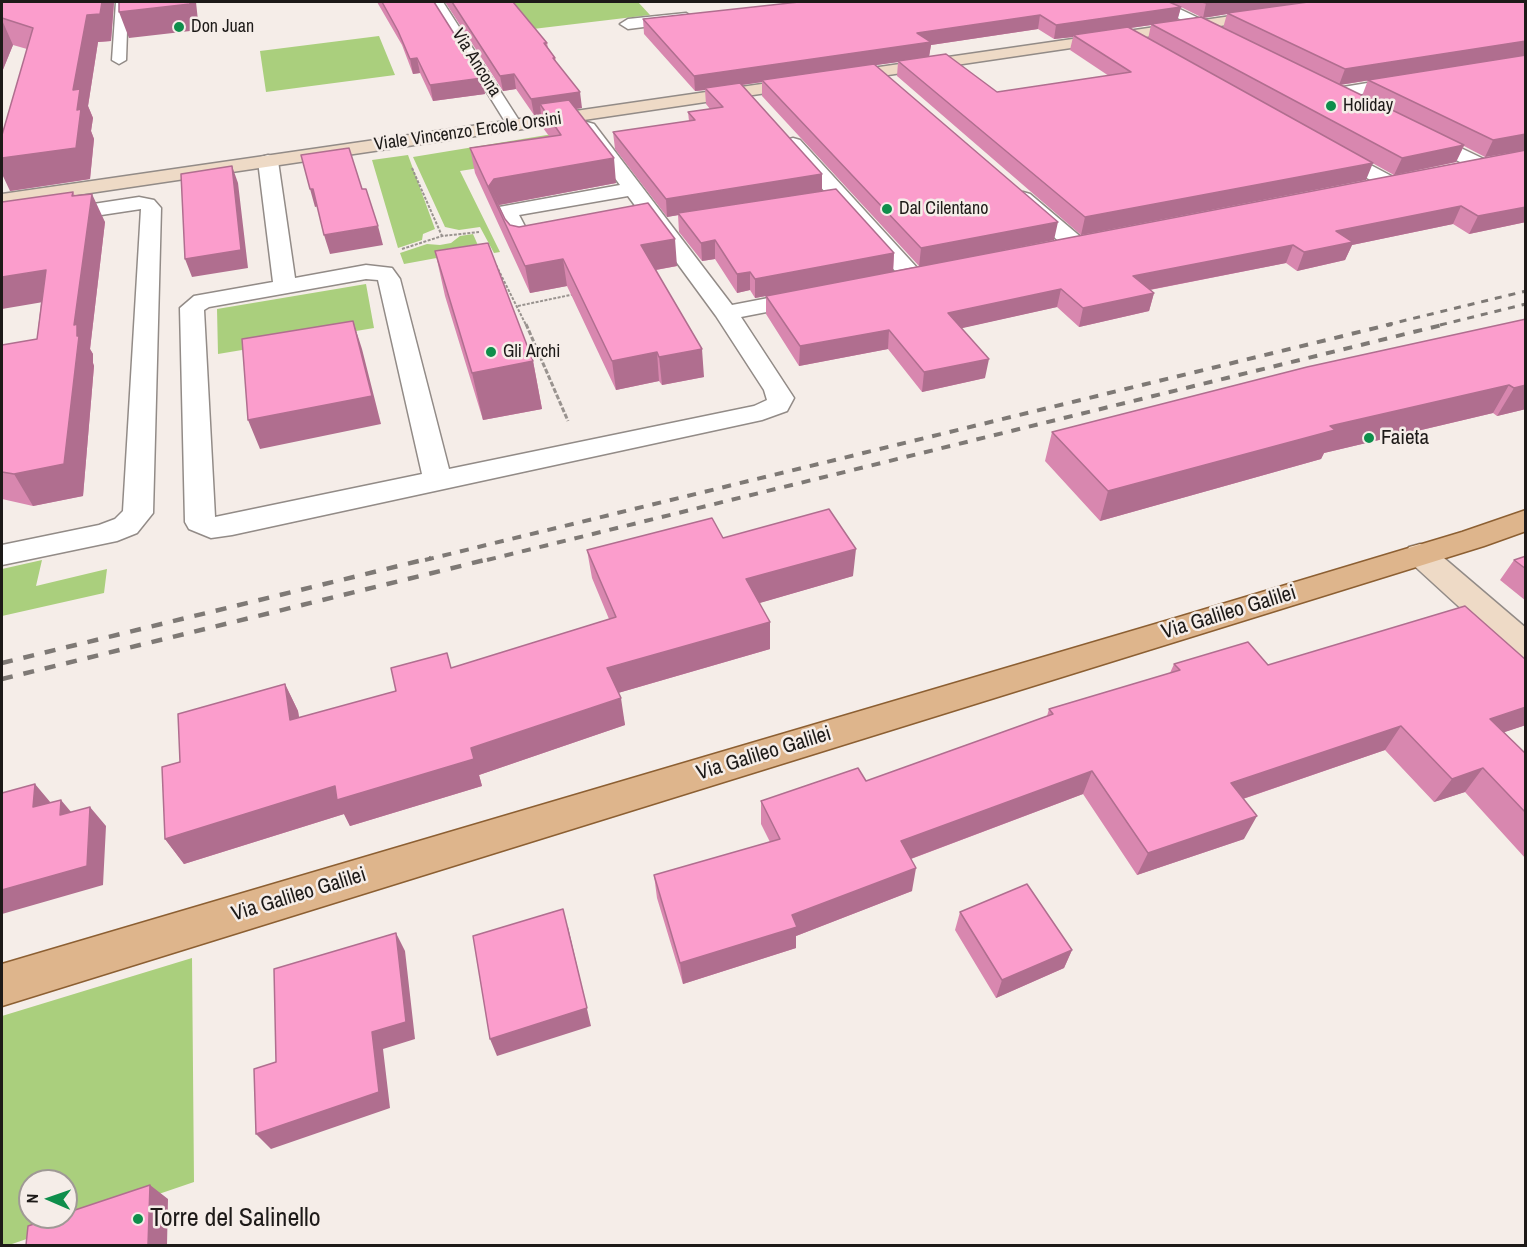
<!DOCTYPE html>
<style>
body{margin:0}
#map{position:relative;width:1527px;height:1247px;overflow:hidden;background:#f5ede8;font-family:"Archivo Narrow",sans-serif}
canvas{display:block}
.frame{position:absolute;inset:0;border:3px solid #1d1a18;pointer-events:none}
.north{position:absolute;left:18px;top:1169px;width:60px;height:60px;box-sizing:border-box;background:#f5ede8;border:2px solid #9f9995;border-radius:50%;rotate:272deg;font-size:16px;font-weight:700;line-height:24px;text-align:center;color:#1d1a18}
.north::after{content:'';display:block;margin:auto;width:21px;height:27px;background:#0e8e4b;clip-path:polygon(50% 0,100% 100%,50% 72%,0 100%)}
</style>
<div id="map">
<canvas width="1527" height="1247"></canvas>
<div class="frame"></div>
<div class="north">N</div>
</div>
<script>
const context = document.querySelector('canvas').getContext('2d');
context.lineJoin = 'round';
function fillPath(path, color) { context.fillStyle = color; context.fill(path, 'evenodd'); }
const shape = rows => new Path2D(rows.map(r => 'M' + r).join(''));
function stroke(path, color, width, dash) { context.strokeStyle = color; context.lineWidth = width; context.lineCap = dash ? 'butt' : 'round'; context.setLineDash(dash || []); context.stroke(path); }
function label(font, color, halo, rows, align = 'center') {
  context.font = font + ' "Archivo Narrow",sans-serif'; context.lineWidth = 5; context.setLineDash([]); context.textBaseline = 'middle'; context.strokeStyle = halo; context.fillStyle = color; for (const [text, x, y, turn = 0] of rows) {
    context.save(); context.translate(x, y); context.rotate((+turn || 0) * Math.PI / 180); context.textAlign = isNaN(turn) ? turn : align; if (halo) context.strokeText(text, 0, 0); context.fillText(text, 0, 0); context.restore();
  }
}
fillPath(shape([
 [511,2,638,2,650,15,533,29],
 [379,36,395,75,266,92,260,51],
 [565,132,578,152,460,171,500,252,494,253,480,227,459,230,445,227,413,157],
 [408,155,435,229,423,234,422,240,398,248,372,160],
 [473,234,480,250,404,264,400,253,427,244,440,245,451,243,460,236],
 [366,284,374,328,218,354,217,309],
 [42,560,36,586,107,569,104,593,2,616,2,569],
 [192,958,194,1182,9,1245,2,1246,2,1016],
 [30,1181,66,1181,66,1217,30,1217]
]), '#aacf7d');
const lane = shape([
 [116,2,128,2,126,60,119,64,112,60,116,2],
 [431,2,443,2,522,125,519,128,509,128,431,2]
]);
const street = shape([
 [1147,2,1165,2,1236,36,1238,39,1236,42,1224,42,1147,2],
 [686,13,694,18,691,21,628,29,620,24,628,19,686,13],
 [1410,76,1416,77,1419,81,1416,85,1337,98,1331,97,1328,93,1331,89,1337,88,1410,76],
 [587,122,594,124,732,305,810,290,818,292,822,297,818,302,741,317,794,398,787,411,762,420,232,535,211,538,189,529,185,522,180,308,194,296,273,282,258,161,261,157,268,155,275,157,278,161,295,278,366,265,392,268,400,279,449,469,754,406,767,400,764,390,716,316,628,196,519,215,530,236,546,233,554,235,557,240,554,245,523,251,515,249,512,244,496,211,499,207,620,185,578,128,580,124,587,122],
 [366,279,378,280,422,474,215,517,204,310,209,307,366,279],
 [1421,129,1488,161,1491,165,1488,169,1481,171,1474,169,1414,139,1412,135,1414,131,1421,129],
 [793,138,800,140,920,271,923,276,920,281,912,283,904,281,786,148,784,144,786,140,793,138],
 [1331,144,1397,179,1400,183,1397,187,1390,189,1383,187,1324,154,1321,150,1324,146,1331,144],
 [1023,192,1030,194,1082,238,1085,243,1082,248,1074,250,1066,248,1016,202,1013,198,1016,194,1023,192],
 [139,197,154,200,161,208,153,513,137,533,117,541,2,565,2,545,99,525,115,519,123,511,141,209,2,230,2,218,139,197]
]);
const secondary = shape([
 [1328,2,1362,2,1355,6,2,206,2,194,1328,2],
 [1420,544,1431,547,1526,628,1526,660,1514,657,1409,561,1405,554,1409,547,1420,544]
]);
const primary = shape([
 [1526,510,1526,531,1484,546,2,1006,2,964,1179,617,1462,532,1526,510]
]);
stroke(lane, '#928b87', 3);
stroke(street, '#928b87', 3);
stroke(secondary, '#928b87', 3);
stroke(primary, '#8c5f32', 3);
stroke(shape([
 [412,168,442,236],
 [402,249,442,236,479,232],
 [496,265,526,325],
 [518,306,575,294]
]), '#99938f', 2, [3, 1.5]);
stroke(shape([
 [526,324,568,421]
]), '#99938f', 3, [5, 2]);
fillPath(lane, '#fff');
fillPath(street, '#fff');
fillPath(secondary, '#eedac6');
fillPath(primary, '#deb58c');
stroke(shape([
 [1386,325,1526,291],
 [1440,325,1526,304]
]), '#7e7975', 3, [7, 7]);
stroke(shape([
 [425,560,1392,324],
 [487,560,1446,324]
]), '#7e7975', 4, [9, 9]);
stroke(shape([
 [2,663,431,558],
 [2,679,493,558]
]), '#7e7975', 4.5, [11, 11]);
fillPath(shape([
 [2,2,114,2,111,41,98,42,88,106,93,118,91,131,94,139,90,179,10,191,27,49,13,45,2,72],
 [377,2,434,2,482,78,485,94,433,101,420,73,413,74,402,45],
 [445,2,513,2,547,43,548,48,555,58,556,62,582,108,576,109,616,183,499,205,505,219,510,225,677,266,656,270,704,377,662,385,659,381,616,390,567,286,530,293,475,173,470,148,549,136,543,128,541,114,534,115,516,89,503,91],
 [1169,2,1526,2,1526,55,1340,85,1362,96,1368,80,1526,55,1526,150,1485,157,1464,146,1456,162,1394,175,1271,107,1366,180,1081,235,897,76,898,62,875,65,1054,240,939,263,1526,150,1526,222,1469,234,1453,224,1352,245,1345,260,1297,271,1286,263,1150,290,1154,293,1149,311,1079,327,1057,307,961,328,985,378,922,392,888,349,799,366,766,314,766,296,755,298,750,290,737,293,715,259,702,261,679,232,678,215,667,217,615,149,613,132,689,121,688,112,710,109,706,104,705,90,695,91,644,34,643,19],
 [1181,7,1201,17,1177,20],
 [1227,14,1223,28,1203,18],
 [1151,25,1148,39,1130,28],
 [1038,29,1054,39,1073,37,1070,50,1109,76,997,92,929,56,931,45],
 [762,82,762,96,919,266,893,271,894,253,822,191,822,174,742,85],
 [73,192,75,196,105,222,90,349,93,354,93,363,94,366,83,496,33,506,2,499,2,345,37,339,41,302],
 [435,251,533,361,542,409,483,420,445,296],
 [1526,319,1526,409,1497,416,1493,413,1324,453,1321,459,1100,521,1045,461,1052,432],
 [723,538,853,576,759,603,770,622,770,649,618,693,625,725,479,775,482,786,350,826,344,814,184,864,165,839,180,762,285,684,298,711,299,718,396,691,452,668,609,619,592,578,587,550],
 [1526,556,1526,601,1500,580,1514,560],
 [1174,664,1268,665,1526,725,1504,732,1526,754,1526,859,1465,792,1434,802,1385,750,1243,799,1244,839,1137,875,1083,794,911,859,912,891,796,936,796,948,683,984,657,898,654,875,770,842,761,824,761,801,866,781,1047,716,1049,709,1170,673],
 [960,912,1072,950,1064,968,996,998,955,930]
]), '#d887af');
fillPath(shape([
 [102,2,114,2,111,41,98,42,88,106,93,118,91,131,94,139,90,179,10,191,2,174,2,158,73,90,87,15],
 [190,2,196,2,199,30,129,38,119,12],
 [1221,2,1316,2,1227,13,1227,14,1203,18,1206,3],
 [1181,7,1177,22,1151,24,1151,25,1075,36,1073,35,1073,37,1054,39,1056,25],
 [1040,15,1038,29,931,45,929,57,898,61,898,62,764,81,762,80,762,82,707,90,705,88,705,90,695,91,694,76,917,33],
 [2,20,13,45,2,72],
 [1526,41,1526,55,1339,85,1345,69],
 [417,58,420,73,413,74,410,59],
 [514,74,516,89,503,91,500,76],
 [482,78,485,94,433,101,430,85],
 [580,92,582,108,546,113,540,104,541,114,534,115,531,99],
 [1526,134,1526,150,1485,157,1493,140],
 [1464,145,1456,162,1394,175,1402,158],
 [614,158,616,183,499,205,489,186,494,179],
 [1373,163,1366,180,1081,235,1085,217],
 [232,166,238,183,248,268,192,277,185,259],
 [822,174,822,191,667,217,666,199],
 [310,189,313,189,319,206,315,207],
 [92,194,105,222,90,349,93,354,93,363,94,366,83,496,33,506,14,474,74,325],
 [1461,206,1453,224,1352,245,1345,260,1297,271,1304,252,1336,231],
 [1526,207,1526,222,1469,234,1478,216],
 [1058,222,1054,240,919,267,921,248],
 [378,226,383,245,330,254,324,235],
 [675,239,677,266,644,272,641,245],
 [715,240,715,259,702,261,701,243],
 [1293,245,1286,263,1128,294,1133,276],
 [894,253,893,272,755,298,755,279],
 [563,259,567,286,530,293,525,266],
 [46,270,61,299,2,309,2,277],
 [750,272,750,290,737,293,737,274],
 [1061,289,1057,307,945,332,948,313],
 [1154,293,1149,311,1079,327,1083,308],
 [353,321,362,349,381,424,260,449,248,420],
 [889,330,888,349,799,366,800,346],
 [702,349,704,377,662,385,659,357],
 [657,352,659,381,616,390,612,361],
 [989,359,985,378,922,392,924,372],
 [533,361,542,409,483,420,472,373],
 [1509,385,1493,413,1324,453,1321,459,1100,521,1108,491,1330,426],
 [1526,385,1526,409,1497,416,1514,388],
 [856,549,853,576,746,607,746,579],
 [770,622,770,649,611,695,607,668],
 [285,684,298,711,304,747,290,720],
 [621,698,625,725,479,775,482,786,350,826,344,814,184,864,165,839,335,786,471,748],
 [1526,707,1526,725,1472,743,1490,719],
 [1401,726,1385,750,1219,807,1231,783],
 [1483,768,1465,792,1434,802,1452,779],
 [1092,771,1083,794,897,864,901,841],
 [35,784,51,803,33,807],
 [61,800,77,819,60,815],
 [90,807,106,826,103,885,2,914,2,890],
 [1257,816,1244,839,1137,875,1148,853],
 [916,868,912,891,796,936,796,948,683,984,680,963,792,915],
 [568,927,591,1026,497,1056,490,1039],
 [396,933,405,951,415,1039,383,1049,390,1108,271,1149,256,1134,372,1032],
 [1072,950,1064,968,996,998,1002,980],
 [150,1185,168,1199,167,1245,148,1245]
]), '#b06e8f');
const building = shape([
 [2,2,102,2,100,14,87,15,73,90,80,89,77,110,81,109,76,148,2,158,2,135,33,28,2,18,2,2],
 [119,2,190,2,190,4,119,12,119,2],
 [382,2,434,2,482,78,430,85,417,58,410,59,398,31,382,2],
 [452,2,513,2,547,43,544,43,555,58,553,58,580,92,531,99,514,74,500,76,452,2],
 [799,2,1169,2,1181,7,1056,25,1040,15,917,33,931,42,694,76,643,19,799,2],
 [1202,2,1221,2,1206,3,1202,2],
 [1308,2,1526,2,1526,41,1345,69,1227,13,1308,2],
 [1201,17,1464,145,1402,158,1151,24,1201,17],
 [1128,27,1373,163,1085,217,898,61,946,54,997,92,1131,72,1073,35,1128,27],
 [1526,55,1526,134,1493,140,1368,80,1526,55],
 [874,64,1058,222,921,248,762,80,874,64],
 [740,83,822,174,666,199,613,132,695,120,688,112,723,107,705,88,740,83],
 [569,100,614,158,494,179,489,186,505,219,510,225,519,227,648,203,675,239,641,245,702,349,659,357,657,352,612,361,563,259,525,266,470,148,561,135,540,104,569,100],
 [349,148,362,189,366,189,378,226,324,235,313,189,310,189,301,155,349,148],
 [1526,150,1526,207,1478,216,1461,206,1336,231,1353,242,1304,252,1293,245,1133,276,1154,293,1083,308,1061,289,948,313,989,359,924,372,889,330,800,346,766,296,1526,150],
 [232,166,241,250,185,259,181,174,232,166],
 [836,189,894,253,755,279,750,272,737,274,715,240,701,243,678,213,836,189],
 [73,192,72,196,92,194,74,325,77,324,77,336,79,336,64,464,14,474,2,472,2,345,37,339,46,270,2,277,2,202,73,192],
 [488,243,533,361,472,373,435,251,488,243],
 [1526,319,1526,385,1514,388,1509,385,1330,426,1335,430,1108,491,1052,432,1307,367,1526,319],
 [353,321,372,396,248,420,242,339,353,321],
 [829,509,856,549,746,579,770,622,607,668,621,698,471,748,474,759,337,800,335,786,165,839,162,767,180,762,178,714,285,684,290,720,396,691,391,668,447,653,451,668,616,617,587,550,712,518,723,538,829,509],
 [1526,556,1526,569,1514,560,1526,556],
 [1465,606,1526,660,1526,707,1490,719,1526,754,1526,813,1483,768,1452,779,1401,726,1231,783,1257,816,1148,853,1092,771,901,841,916,868,792,915,797,927,680,963,654,875,780,839,761,801,858,768,866,781,1053,714,1049,709,1180,670,1174,664,1248,642,1268,665,1465,606],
 [35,784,33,807,61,800,60,815,90,807,87,866,2,890,2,793,35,784],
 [1027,884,1072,950,1002,980,960,912,1027,884],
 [563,909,587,1008,490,1039,473,936,563,909],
 [396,933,406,1022,372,1032,379,1092,256,1134,254,1069,276,1062,274,969,396,933],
 [150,1185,148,1245,26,1245,28,1226,55,1217,66,1217,66,1213,150,1185]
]);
fillPath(building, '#fb9dcc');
stroke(building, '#b06e8f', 1.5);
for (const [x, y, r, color] of [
 [179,27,6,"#0e8e4b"],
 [1331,106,6,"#0e8e4b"],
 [887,209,6,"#0e8e4b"],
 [491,352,6,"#0e8e4b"],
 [1369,438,6,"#0e8e4b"],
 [138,1219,6,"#0e8e4b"]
]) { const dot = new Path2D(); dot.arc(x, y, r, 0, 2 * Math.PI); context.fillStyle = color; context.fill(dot); stroke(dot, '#f5ede8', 2); }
label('18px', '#1d1a18', '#f5ede8', [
 ["Don Juan",191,27],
 ["Holiday",1343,106],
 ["Dal Cilentano",899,209],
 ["Gli Archi",503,352]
], 'left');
label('18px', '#1d1a18', '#f5ede8', [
 ["Via Ancona",476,63,58],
 ["Viale Vincenzo Ercole Orsini",468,132,-8]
]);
label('21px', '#1d1a18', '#f5ede8', [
 ["Faieta",1381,438]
], 'left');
label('21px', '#1d1a18', '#f5ede8', [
 ["Via Galileo Galilei",1229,613,-17],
 ["Via Galileo Galilei",764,754,-17],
 ["Via Galileo Galilei",299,895,-17]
]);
label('26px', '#1d1a18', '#f5ede8', [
 ["Torre del Salinello",150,1219]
], 'left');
</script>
